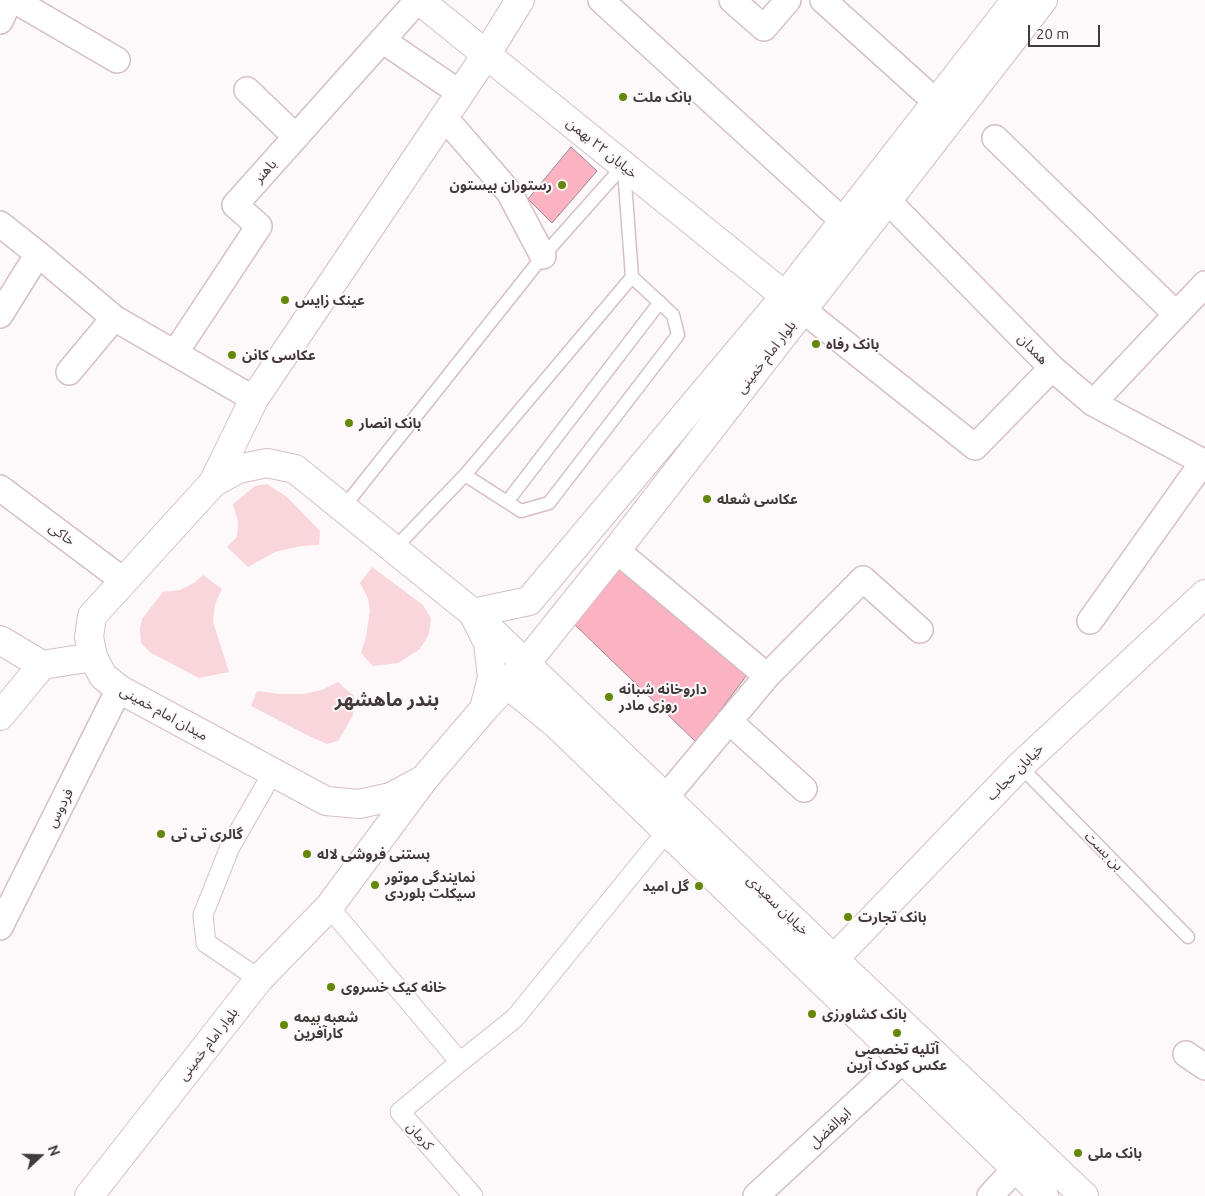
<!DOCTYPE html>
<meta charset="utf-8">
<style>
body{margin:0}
#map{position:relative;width:1205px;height:1196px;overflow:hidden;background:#fdf8f9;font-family:Ubuntu,sans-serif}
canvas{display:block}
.north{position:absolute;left:15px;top:1131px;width:50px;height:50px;-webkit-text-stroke:4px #fdf8f9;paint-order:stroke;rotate:69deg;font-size:14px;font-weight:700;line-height:20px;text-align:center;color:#42393a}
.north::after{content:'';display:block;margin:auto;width:18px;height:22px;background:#42393a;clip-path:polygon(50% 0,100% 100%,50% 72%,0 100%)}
.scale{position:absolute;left:1028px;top:25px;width:72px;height:22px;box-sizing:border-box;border:2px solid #42393a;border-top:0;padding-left:6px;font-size:15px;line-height:18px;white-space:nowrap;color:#42393a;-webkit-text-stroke:4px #fdf8f9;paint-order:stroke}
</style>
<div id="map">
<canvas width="1205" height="1196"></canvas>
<div class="north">N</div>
<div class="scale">20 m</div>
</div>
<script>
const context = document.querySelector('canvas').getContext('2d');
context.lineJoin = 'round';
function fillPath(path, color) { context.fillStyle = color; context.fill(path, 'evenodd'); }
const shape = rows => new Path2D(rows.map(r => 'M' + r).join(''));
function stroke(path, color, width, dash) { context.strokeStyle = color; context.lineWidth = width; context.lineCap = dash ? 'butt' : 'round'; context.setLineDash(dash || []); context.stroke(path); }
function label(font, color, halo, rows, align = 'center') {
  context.font = font + ' Ubuntu,"Noto Sans Arabic",sans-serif'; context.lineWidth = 4; context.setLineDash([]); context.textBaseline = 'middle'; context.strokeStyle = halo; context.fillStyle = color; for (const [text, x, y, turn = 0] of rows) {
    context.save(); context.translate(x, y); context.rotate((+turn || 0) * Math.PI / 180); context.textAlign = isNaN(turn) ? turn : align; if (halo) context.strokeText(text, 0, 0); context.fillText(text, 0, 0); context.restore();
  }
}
fillPath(shape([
 [267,484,287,497,320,531,319,545,301,546,275,552,248,567,227,547,237,537,238,522,233,504,255,486],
 [372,567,423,605,431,618,429,634,420,649,398,663,373,666,361,653,366,637,370,611,368,598,360,583],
 [203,575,222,589,215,604,213,622,229,672,199,678,151,653,141,643,140,629,142,619,163,592,180,590,194,583],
 [338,682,355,697,353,715,338,741,327,744,311,737,251,706,257,691,280,694,304,694,322,690]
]), '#f9d5dc');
const building = shape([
 [571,147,597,171,552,223,528,199,571,147],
 [620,562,747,675,696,742,572,622,620,562]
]);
fillPath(building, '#fbb2c2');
stroke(building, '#9c868a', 1);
const service = shape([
 [465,475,521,511,549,503,678,335,673,315,632,277],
 [507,502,660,302],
 [343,508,543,256,624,165],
 [394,549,465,475,632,277,624,169],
 [1020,766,1188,937]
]);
const pedestrian = shape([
 [329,907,460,1062,515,1018,667,831],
 [259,979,206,943,203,915,230,847,273,772],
 [460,1062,400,1112,473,1196]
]);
const minor = shape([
 [14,0,117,60],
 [601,0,843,221],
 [732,0,764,28,788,0],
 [823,0,936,102],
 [0,21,10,0],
 [382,40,460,93],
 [247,90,296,137],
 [444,117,509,192,543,256],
 [995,138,1176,314],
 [888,201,1052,368,1093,403,1205,463],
 [0,224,38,254,0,315],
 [38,254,114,318,254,399],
 [803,310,975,447,1052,368],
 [175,353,259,226,235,205,418,0],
 [69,372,114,318],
 [1093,403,1205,284],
 [0,488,124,581],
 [616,550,767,676],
 [1090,621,1203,462],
 [729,721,804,789],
 [665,798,767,676,863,579,920,630],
 [0,927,119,689],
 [1186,1054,1205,1067],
 [756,1196,904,1059],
 [990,1196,1016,1168]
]);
const tertiary = shape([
 [213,483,254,399,486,55,520,0],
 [0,640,42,665,93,657],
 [834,959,1020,766,1205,594]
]);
const secondary = shape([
 [419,0,785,296],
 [474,614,834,959,1084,1196],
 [507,684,557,725,1044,1196],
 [0,716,42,665],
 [89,1196,259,979,329,907,424,779]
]);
const primary = shape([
 [267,463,295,469,473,613,488,643,492,677,484,709,424,779,391,797,359,804,326,801,119,689,103,676,93,657,89,637,92,616,213,483,238,469,267,463],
 [473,613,529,601,785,296,1016,0],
 [485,708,526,663,611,557,1043,0]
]);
stroke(service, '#d6bfc3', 15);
stroke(pedestrian, '#d6bfc3', 21);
stroke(minor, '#d6bfc3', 28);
stroke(tertiary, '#d6bfc3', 30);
stroke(secondary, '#d6bfc3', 30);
stroke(primary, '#d6bfc3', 30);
stroke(service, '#fff', 12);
stroke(pedestrian, '#fff', 19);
stroke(minor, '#fff', 25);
stroke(tertiary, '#fff', 28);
stroke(secondary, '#fff', 28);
stroke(primary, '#fff', 28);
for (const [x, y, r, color] of [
 [623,97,5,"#648708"],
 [562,185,5,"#648708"],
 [285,300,5,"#648708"],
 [816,344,5,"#648708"],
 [232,355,5,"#648708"],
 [349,423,5,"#648708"],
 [707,499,5,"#648708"],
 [609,697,5,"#648708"],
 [161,834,5,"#648708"],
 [307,854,5,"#648708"],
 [375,885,5,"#648708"],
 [699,886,5,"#648708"],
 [848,917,5,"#648708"],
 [331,987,5,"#648708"],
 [812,1014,5,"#648708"],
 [284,1025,5,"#648708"],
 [897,1033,5,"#648708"],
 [1078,1153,5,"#648708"]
]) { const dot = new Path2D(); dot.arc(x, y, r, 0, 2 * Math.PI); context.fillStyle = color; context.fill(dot); stroke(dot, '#fdf8f9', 2); }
label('bold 14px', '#42393a', '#fdf8f9', [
 ["بانک ملت",633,97],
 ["رستوران بیستون",552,185,"right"],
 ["عینک زایس",295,300],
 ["بانک رفاه",826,344],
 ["عکاسی کانن",242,355],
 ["بانک انصار",359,423],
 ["عکاسی شعله",717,499],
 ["داروخانه شبانه",619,689],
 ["روزی مادر",619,705],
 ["گالری تی تی",171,834],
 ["بستنی فروشی لاله",317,854],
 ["نمایندگی موتور",385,877],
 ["سیکلت بلوردی",385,893],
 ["گل امید",689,886,"right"],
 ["بانک تجارت",858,917],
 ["خانه کیک خسروی",341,987],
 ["بانک کشاورزی",822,1014],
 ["شعبه بیمه",294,1017],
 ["کارآفرین",294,1033],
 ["آتلیه تخصصی",897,1049,"center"],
 ["عکس کودک آرین",897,1065,"center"],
 ["بانک ملی",1088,1153]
], 'left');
label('14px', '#42393a', '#fdf8f9', [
 ["خیابان ۲۲ بهمن",602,148,39],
 ["باهنر",265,171,-48],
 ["همدان",1033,349,46],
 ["بلوار امام خمینی",766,357,-52],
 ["خاکی",62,534,37],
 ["میدان امام خمینی",164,713,29],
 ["خیابان حجاب",1015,772,-45],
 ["فردوس",60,808,-63],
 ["بن بست",1104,851,45],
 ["خیابان سعیدی",778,905,44],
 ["بلوار امام خمینی",208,1044,-52],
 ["ابوالفضل",830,1128,-43],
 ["کرمان",420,1136,49]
]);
label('bold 19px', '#42393a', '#fdf8f9', [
 ["بندر ماهشهر",387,700]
]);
</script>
